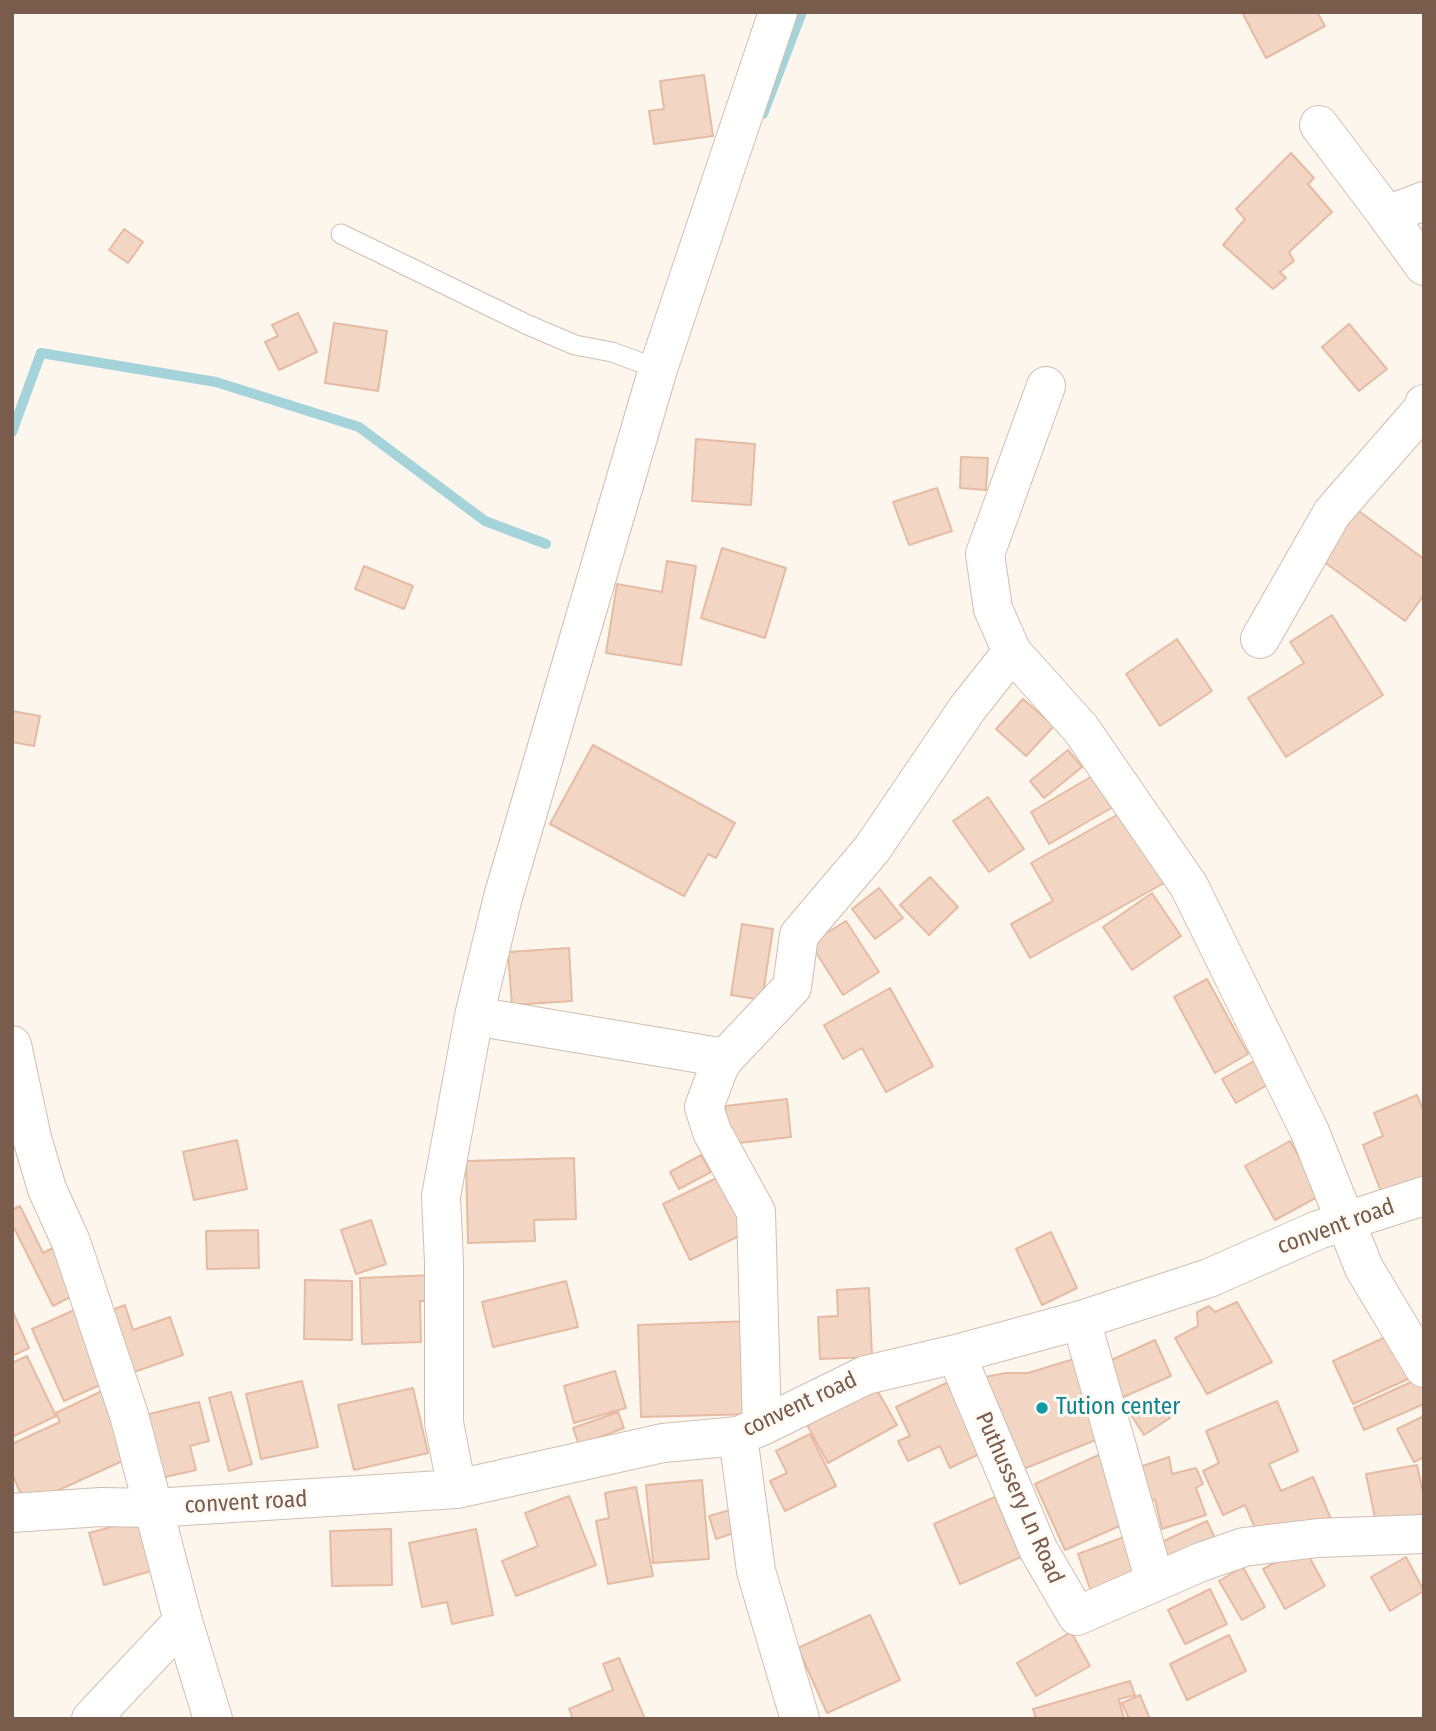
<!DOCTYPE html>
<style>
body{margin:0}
#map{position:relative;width:1436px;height:1731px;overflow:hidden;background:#fdf6ec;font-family:"Fira Sans Condensed",sans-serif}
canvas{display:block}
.frame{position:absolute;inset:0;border:14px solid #7a5c4d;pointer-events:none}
</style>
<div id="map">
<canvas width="1436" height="1731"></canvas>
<div class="frame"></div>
</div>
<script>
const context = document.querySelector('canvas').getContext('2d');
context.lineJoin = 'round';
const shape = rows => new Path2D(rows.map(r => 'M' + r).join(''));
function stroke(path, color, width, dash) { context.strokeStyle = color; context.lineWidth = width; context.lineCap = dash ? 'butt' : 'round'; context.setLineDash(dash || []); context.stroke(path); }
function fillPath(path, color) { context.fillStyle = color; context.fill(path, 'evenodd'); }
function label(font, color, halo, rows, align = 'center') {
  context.font = font + ' "Fira Sans Condensed",sans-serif'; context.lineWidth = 6; context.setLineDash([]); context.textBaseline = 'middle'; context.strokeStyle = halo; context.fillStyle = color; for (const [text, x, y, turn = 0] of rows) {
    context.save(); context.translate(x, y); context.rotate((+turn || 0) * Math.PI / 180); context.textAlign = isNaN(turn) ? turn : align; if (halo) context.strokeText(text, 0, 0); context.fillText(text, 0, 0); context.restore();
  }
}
stroke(shape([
 [763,114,802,12],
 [12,432,41,353,216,382,359,427,485,521,546,544]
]), '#a5d3da', 10);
const building = shape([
 [1242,12,1317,12,1325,26,1266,58,1242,12],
 [704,75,713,136,654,144,649,111,664,109,660,81,704,75],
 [1291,153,1314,178,1308,184,1332,212,1289,252,1294,261,1280,272,1286,278,1273,289,1223,245,1245,219,1236,209,1291,153],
 [124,229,143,242,128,263,109,250,124,229],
 [298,313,317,352,279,370,265,342,278,336,272,325,298,313],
 [334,323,387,331,378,391,325,383,334,323],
 [1349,324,1387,369,1359,391,1322,347,1349,324],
 [696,439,755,444,751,505,692,501,696,439],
 [961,457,988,458,986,490,960,488,961,457],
 [937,488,952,531,909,545,893,502,937,488],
 [1356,509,1424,559,1424,595,1405,621,1320,559,1356,509],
 [722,548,786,568,765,638,701,618,722,548],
 [667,561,696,566,681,665,606,653,617,584,662,592,667,561],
 [364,566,413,586,404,609,355,589,364,566],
 [1332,615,1383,695,1286,757,1248,698,1304,663,1290,642,1332,615],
 [1177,639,1212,691,1160,726,1126,674,1177,639],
 [1023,699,1054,726,1026,756,996,729,1023,699],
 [12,711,40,716,34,746,12,742,12,711],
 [593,745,735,823,716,858,708,854,684,896,550,824,593,745],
 [1068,750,1082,767,1044,798,1030,781,1068,750],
 [1094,775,1113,807,1049,844,1031,812,1094,775],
 [988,797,1024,849,989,872,953,821,988,797],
 [1124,811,1164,883,1030,958,1011,924,1053,901,1031,863,1124,811],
 [930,877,958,907,929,935,900,905,930,877],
 [879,888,903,918,875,939,852,909,879,888],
 [1152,893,1181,936,1132,970,1103,927,1152,893],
 [846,921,879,972,843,995,810,943,846,921],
 [742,924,773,929,762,1000,731,995,742,924],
 [569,948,572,1001,512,1005,508,952,569,948],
 [1207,979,1248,1054,1215,1073,1174,997,1207,979],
 [890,988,933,1066,886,1092,862,1048,843,1059,824,1025,890,988],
 [1256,1060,1269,1084,1236,1103,1222,1079,1256,1060],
 [1417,1095,1424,1112,1424,1177,1382,1194,1363,1145,1383,1136,1374,1113,1417,1095],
 [787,1099,791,1137,730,1144,725,1106,787,1099],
 [237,1140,247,1189,194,1200,183,1152,237,1140],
 [1290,1141,1321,1195,1275,1220,1245,1166,1290,1141],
 [701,1155,711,1172,679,1189,670,1172,701,1155],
 [574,1158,576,1219,534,1220,535,1241,468,1243,466,1161,574,1158],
 [721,1176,749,1231,690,1260,663,1204,721,1176],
 [20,1206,43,1253,55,1247,78,1293,53,1306,12,1224,12,1210,20,1206],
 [371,1220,386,1264,356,1274,341,1230,371,1220],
 [258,1230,259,1268,207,1269,206,1231,258,1230],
 [1051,1232,1077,1288,1042,1305,1016,1249,1051,1232],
 [435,1275,435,1301,420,1301,421,1342,362,1344,360,1278,435,1275],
 [305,1280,352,1281,352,1340,304,1339,305,1280],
 [566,1281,578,1327,493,1347,482,1302,566,1281],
 [869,1288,872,1357,820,1359,818,1317,838,1316,837,1290,869,1288],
 [1237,1302,1272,1362,1207,1394,1175,1338,1198,1326,1197,1312,1209,1306,1215,1312,1237,1302],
 [125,1305,133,1330,170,1317,183,1355,134,1372,112,1310,125,1305],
 [79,1308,111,1380,64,1401,32,1329,79,1308],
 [12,1310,29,1348,12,1356,12,1310],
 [751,1321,755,1414,641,1417,638,1325,751,1321],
 [1399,1331,1419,1374,1353,1404,1333,1361,1399,1331],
 [1155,1340,1171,1376,1121,1398,1105,1363,1155,1340],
 [27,1356,56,1416,12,1437,12,1363,27,1356],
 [1084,1356,1103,1437,1016,1472,975,1379,1006,1373,1028,1373,1084,1356],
 [615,1371,626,1408,574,1423,564,1386,615,1371],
 [957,1378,990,1449,950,1468,940,1446,908,1461,898,1441,910,1436,896,1407,957,1378],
 [1420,1378,1424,1387,1424,1404,1364,1430,1354,1408,1420,1378],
 [302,1381,318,1447,261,1459,246,1394,302,1381],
 [873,1383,897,1425,828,1463,805,1421,873,1383],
 [413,1388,428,1453,354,1470,338,1405,413,1388],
 [102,1391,131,1457,26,1505,12,1474,12,1444,60,1422,56,1413,102,1391],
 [231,1392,252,1464,229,1471,209,1398,231,1392],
 [1157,1398,1170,1418,1144,1435,1131,1415,1157,1398],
 [1277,1401,1298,1451,1269,1464,1281,1491,1313,1477,1333,1524,1266,1553,1245,1505,1223,1515,1203,1471,1219,1463,1206,1431,1277,1401],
 [199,1402,209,1441,190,1446,196,1470,152,1480,137,1417,199,1402],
 [618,1412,624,1428,579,1445,573,1428,618,1412],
 [1424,1416,1424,1457,1414,1462,1397,1429,1424,1416],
 [810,1434,836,1486,785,1511,770,1481,787,1473,776,1451,810,1434],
 [1103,1453,1133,1520,1065,1550,1035,1484,1103,1453],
 [1169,1457,1172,1474,1196,1468,1203,1484,1196,1488,1206,1515,1162,1529,1155,1499,1145,1503,1131,1470,1169,1457],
 [1417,1465,1424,1497,1424,1514,1376,1523,1366,1474,1417,1465],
 [702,1480,709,1559,653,1563,646,1485,702,1480],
 [636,1487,653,1576,608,1584,596,1521,609,1518,605,1493,636,1487],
 [569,1496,596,1565,516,1596,502,1561,538,1546,525,1513,569,1496],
 [995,1497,1021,1557,960,1584,934,1524,995,1497],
 [730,1510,737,1532,716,1539,709,1516,730,1510],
 [137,1520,151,1571,104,1585,89,1533,137,1520],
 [1207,1521,1221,1551,1168,1577,1153,1546,1207,1521],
 [391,1529,392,1585,332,1586,330,1531,391,1529],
 [476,1529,493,1615,452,1624,447,1602,422,1607,409,1543,476,1529],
 [1124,1537,1141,1583,1094,1600,1078,1554,1124,1537],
 [1304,1547,1325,1586,1285,1609,1263,1569,1304,1547],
 [1406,1557,1424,1591,1390,1611,1371,1577,1406,1557],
 [1243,1567,1265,1607,1242,1620,1219,1581,1243,1567],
 [1210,1589,1227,1624,1185,1644,1168,1610,1210,1589],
 [870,1615,900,1680,827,1713,798,1648,870,1615],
 [1071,1632,1090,1666,1036,1696,1017,1663,1071,1632],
 [1229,1635,1246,1671,1187,1700,1170,1664,1229,1635],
 [619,1658,645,1719,573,1719,569,1709,613,1690,603,1664,619,1658],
 [1130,1681,1135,1695,1119,1699,1124,1719,1036,1719,1033,1709,1130,1681],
 [1140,1695,1150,1719,1129,1719,1122,1703,1140,1695]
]);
fillPath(building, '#f3d5c3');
stroke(building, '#e6bba3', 2);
const service = shape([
 [341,234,528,325,575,345,612,352,658,369]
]);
const minor = shape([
 [1319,125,1387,215,1424,201],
 [1387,215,1424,266],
 [1046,386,985,554,993,609,1012,652,1081,729,1189,886,1310,1132,1364,1268,1424,1368],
 [1260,639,1332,513,1423,409,1424,404],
 [12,1045,32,1138,47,1189,71,1242,129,1415,183,1621,213,1719],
 [725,1058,792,987,799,935,872,849,967,709,1012,652],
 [1081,1320,1155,1582],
 [956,1354,1038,1549,1077,1616,1201,1562,1244,1547,1318,1538,1424,1534],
 [762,1426,756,1212,712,1132,704,1107,719,1067,725,1058,474,1016,503,897,658,369,778,12],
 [738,1436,756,1571,800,1719],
 [457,1489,444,1423,444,1262,441,1196,474,1016],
 [12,1513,101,1507,153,1508,457,1489,663,1443,738,1436,762,1426,866,1375,956,1354,1081,1320,1209,1278,1318,1230,1424,1196],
 [91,1719,183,1621]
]);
stroke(service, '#d1beb0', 21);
stroke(minor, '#d1beb0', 40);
stroke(service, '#fff', 19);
stroke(minor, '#fff', 38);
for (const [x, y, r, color] of [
 [1042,1408,7,"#0f9aa8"]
]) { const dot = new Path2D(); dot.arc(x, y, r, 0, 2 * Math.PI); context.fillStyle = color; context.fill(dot); stroke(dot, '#fffaf3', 2.5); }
label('23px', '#7a5c4d', '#fffaf3', [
 ["convent road",1336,1227,-20],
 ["convent road",800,1405,-25],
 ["Puthussery Ln Road",1019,1498,66],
 ["convent road",246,1503,-3]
]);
label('23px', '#0d838f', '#fffaf3', [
 ["Tution center",1056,1408]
], 'left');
</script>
